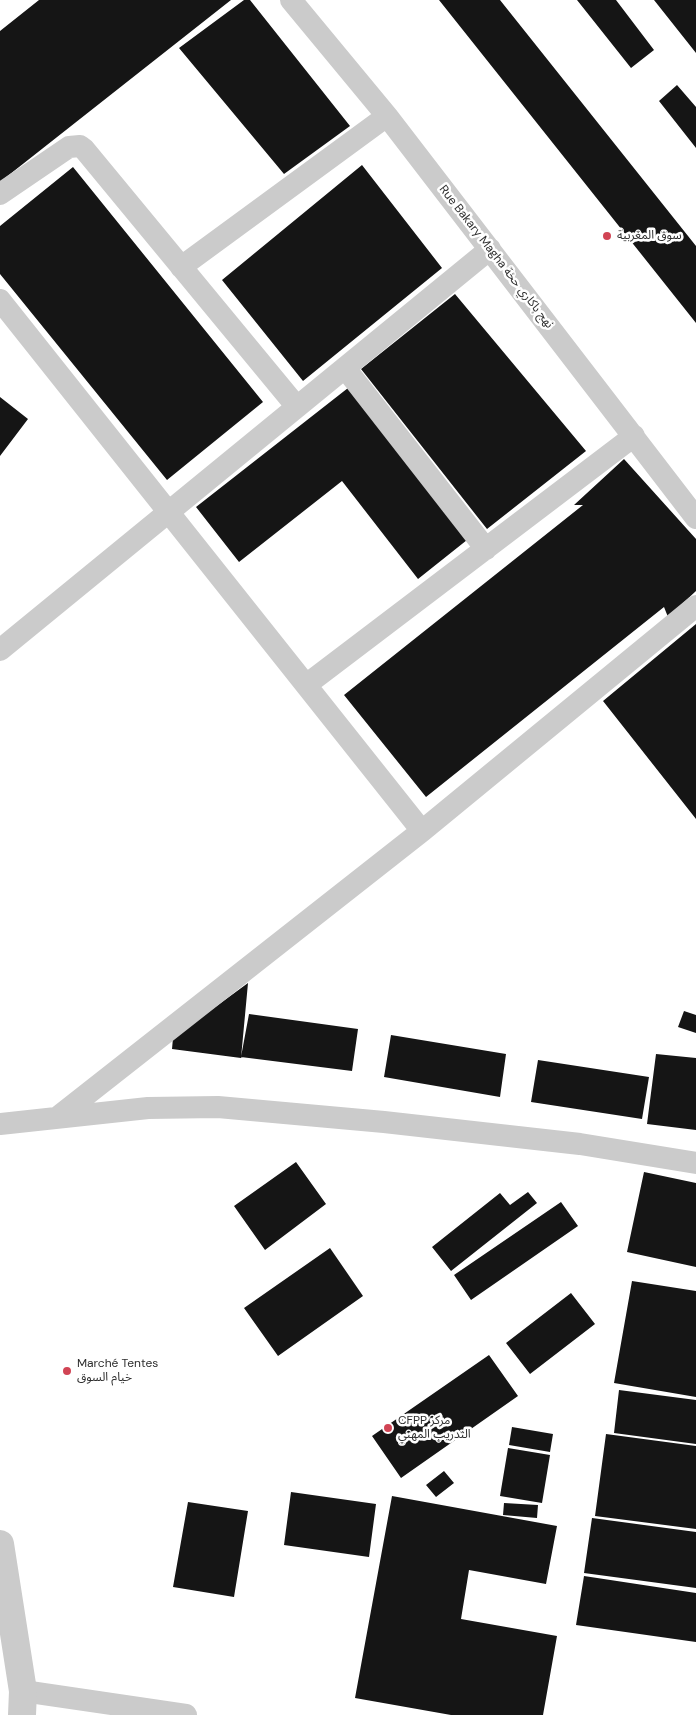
<!DOCTYPE html>
<meta charset="utf-8">
<style>
body{margin:0}
canvas{display:block;background:#fff}
</style>
<canvas width="696" height="1715"></canvas>
<script>
const context = document.querySelector('canvas').getContext('2d');
context.lineJoin = 'round';
function fillPath(path, color) { context.fillStyle = color; context.fill(path, 'evenodd'); }
const shape = rows => new Path2D(rows.map(r => 'M' + r).join(''));
function stroke(path, color, width, dash) { context.strokeStyle = color; context.lineWidth = width; context.lineCap = dash ? 'butt' : 'round'; context.setLineDash(dash || []); context.stroke(path); }
function label(font, color, halo, rows, align = 'center') {
  context.font = font + ' "DM Sans","Noto Sans Arabic",sans-serif'; context.lineWidth = 5; context.setLineDash([]); context.textBaseline = 'middle'; context.strokeStyle = halo; context.fillStyle = color; for (const [text, x, y, turn = 0] of rows) {
    context.save(); context.translate(x, y); context.rotate((+turn || 0) * Math.PI / 180); context.textAlign = isNaN(turn) ? turn : align; if (halo) context.strokeText(text, 0, 0); context.fillText(text, 0, 0); context.restore();
  }
}
fillPath(shape([
 [39,0,231,0,0,182,0,31],
 [244,0,250,0,350,126,284,174,179,48],
 [439,0,500,0,696,246,696,323],
 [577,0,616,0,654,50,631,68],
 [654,0,696,0,696,53],
 [677,85,696,107,696,148,659,101],
 [362,165,442,268,303,381,222,280],
 [73,167,263,402,167,480,0,274,0,226],
 [455,294,586,451,487,529,361,369],
 [348,388,467,540,418,579,342,481,239,562,196,507],
 [0,397,28,419,0,456],
 [624,459,696,539,696,591,668,617,664,607,426,797,344,695,583,505,574,505],
 [696,624,696,819,603,701],
 [248,983,241,1058,172,1049,173,1038],
 [684,1011,696,1015,696,1033,678,1027],
 [249,1014,358,1029,352,1071,241,1057],
 [391,1035,506,1054,500,1097,384,1077],
 [656,1054,696,1058,696,1130,647,1124],
 [538,1060,649,1077,642,1119,531,1102],
 [296,1162,326,1204,265,1250,234,1206],
 [644,1172,696,1183,696,1267,627,1252],
 [528,1192,537,1203,451,1271,432,1247,500,1193,510,1205],
 [561,1202,578,1226,471,1300,454,1275],
 [330,1248,363,1296,278,1356,244,1308],
 [632,1281,696,1291,696,1397,614,1383],
 [571,1293,595,1324,530,1374,506,1343],
 [489,1355,518,1396,401,1478,372,1436],
 [619,1390,696,1400,696,1444,614,1433],
 [512,1427,553,1434,550,1452,509,1445],
 [606,1434,696,1446,696,1529,595,1516],
 [508,1448,550,1455,542,1503,500,1496],
 [444,1471,454,1483,436,1497,426,1485],
 [291,1492,376,1504,369,1557,284,1545],
 [392,1496,557,1526,546,1584,469,1570,461,1619,557,1636,543,1715,451,1715,355,1698],
 [188,1502,248,1511,234,1597,173,1587],
 [504,1503,538,1505,537,1518,503,1515],
 [592,1518,696,1532,696,1588,584,1573],
 [584,1576,696,1593,696,1642,576,1625]
]), '#151515');
stroke(shape([
 [291,0,387,116,696,518],
 [0,194,69,147,80,146,84,149,297,407],
 [181,267,387,116],
 [0,300,422,831],
 [345,368,486,549],
 [0,650,490,249],
 [306,685,634,436],
 [58,1117,422,831,696,606],
 [0,1124,148,1108,218,1107,384,1122,580,1144,696,1163],
 [23,1691,186,1715]
]), '#cbcbcb', 22);
stroke(shape([
 [0,1544,23,1691,22,1715]
]), '#cbcbcb', 28);
for (const [x, y, r, color] of [
 [607,236,5,"#d14454"],
 [67,1371,5,"#d14454"],
 [388,1428,5,"#d14454"]
]) { const dot = new Path2D(); dot.arc(x, y, r, 0, 2 * Math.PI); context.fillStyle = color; context.fill(dot); stroke(dot, '#fff', 2); }
label('12px', '#2e2e2e', '#fff', [
 ["سوق المغربية",617,236],
 ["Marché Tentes",77,1364],
 ["خيام السوق",77,1378],
 ["CFPP مركز",398,1421],
 ["التدريب المهني",398,1435]
], 'left');
label('12px', '#2e2e2e', '#fff', [
 ["Rue Bakary Magha نهج باكاري حخة",496,257,52]
]);
</script>
